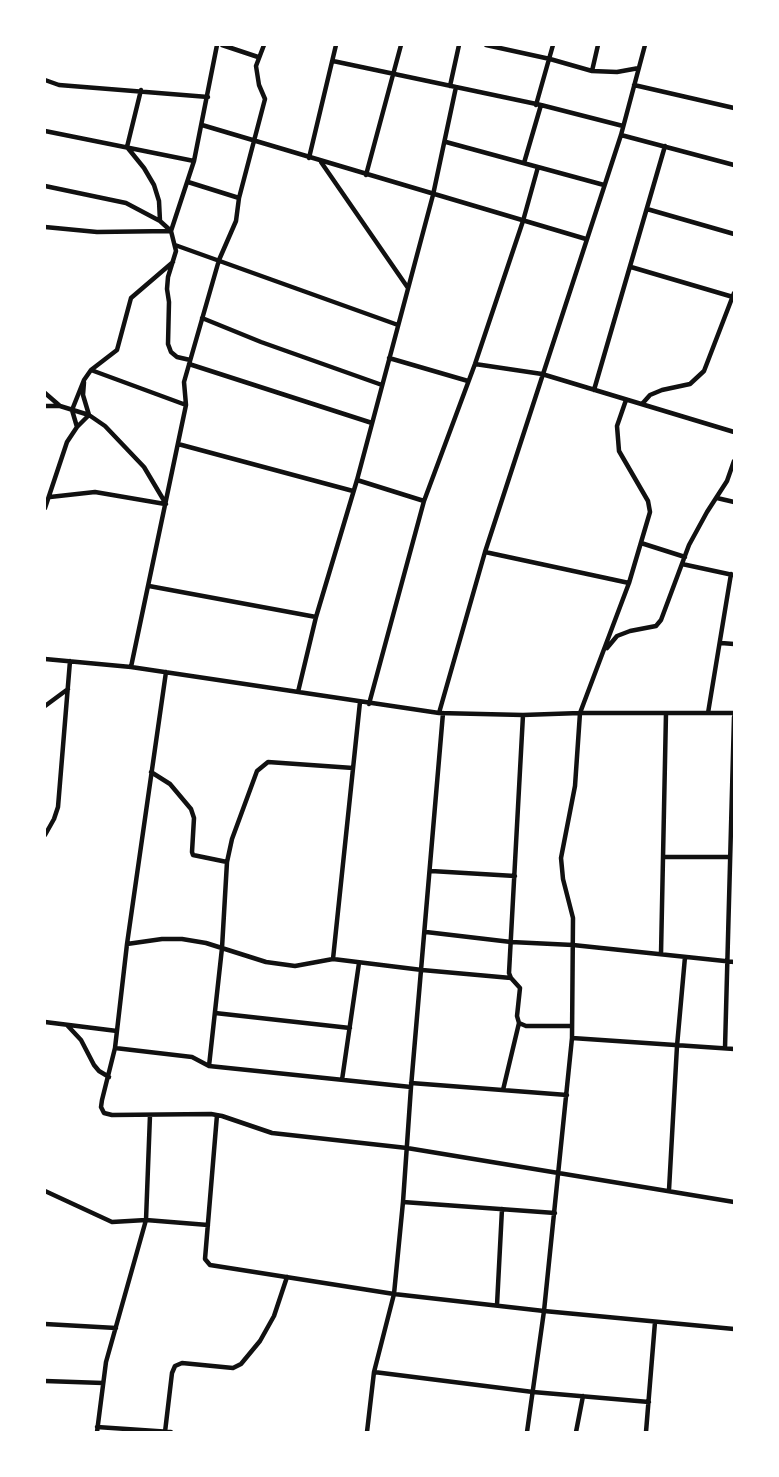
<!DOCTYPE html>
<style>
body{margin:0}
#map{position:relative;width:779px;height:1477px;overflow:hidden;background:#fff;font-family:Commissioner,sans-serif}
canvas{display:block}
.frame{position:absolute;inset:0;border:46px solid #fff;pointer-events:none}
</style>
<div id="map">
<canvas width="779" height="1477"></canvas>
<div class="frame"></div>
</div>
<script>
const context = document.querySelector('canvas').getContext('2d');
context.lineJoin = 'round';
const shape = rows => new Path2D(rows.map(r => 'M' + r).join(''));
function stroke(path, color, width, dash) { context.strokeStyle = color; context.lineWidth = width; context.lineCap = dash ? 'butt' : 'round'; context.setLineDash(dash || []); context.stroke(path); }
stroke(shape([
 [222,45,258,57],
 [486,45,550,59,592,71,617,72,639,68],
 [333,61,541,105,623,126],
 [592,71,598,45],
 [45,80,59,85,208,97],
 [634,85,734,108],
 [450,86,459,45],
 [141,90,127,147,144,168,154,185,159,201,160,221],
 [536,105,553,45],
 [202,125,586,239],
 [45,131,194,161],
 [621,135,734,165],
 [446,142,604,185],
 [309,158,336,45],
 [321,162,408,288],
 [524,163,541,105],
 [366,175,401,45],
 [188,182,239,198],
 [45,186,126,203,160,221,171,231],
 [647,209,734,234],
 [45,227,97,232,171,231],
 [175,245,398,325],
 [631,267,733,297],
 [202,318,261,342,382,385],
 [389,358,468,381],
 [190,360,177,357,171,352,168,344,169,302,167,289,168,277,176,251,171,231,194,161,217,45],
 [189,364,372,423],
 [475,364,542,374,734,432],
 [91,370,186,405],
 [84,382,83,395,89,415],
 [594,390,665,146],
 [45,393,60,406],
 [642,404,650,395,662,390,690,384,704,371,734,293],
 [45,406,60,406,89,415,105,426,144,467,166,504],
 [77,427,72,410,84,380,91,370,117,350,131,298,173,262],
 [178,444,353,491],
 [357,480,424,501],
 [50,497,95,492,165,504],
 [717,498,734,502],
 [45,508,67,442,77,427,89,415],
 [641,543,685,557],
 [485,552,629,583],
 [682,564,733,575],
 [149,586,316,617],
 [721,643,734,644],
 [607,648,617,636,630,631,656,626,661,620,689,545,707,512,727,481,734,461],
 [45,659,131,667,439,713,523,715,580,713,734,713],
 [131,667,186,405,184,382,219,260,236,221,239,198,265,99,259,85,256,66,264,45],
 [166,672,127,944,115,1048,102,1100,101,1107,104,1113,112,1115,211,1114,222,1116,272,1133,407,1148,734,1202],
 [298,692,316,617,357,480,433,195,456,87],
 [369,704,424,501,475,364,523,221,538,167],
 [45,706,68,689],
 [439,713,485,552,621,135,645,45],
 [708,713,731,574],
 [151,772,170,784,191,809,194,818,192,852,193,855,227,862],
 [45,835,54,819,58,807,70,661],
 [664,857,730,857],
 [431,871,515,876],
 [426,932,511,942,573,945,734,962],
 [127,944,162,939,182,939,206,943,266,962,295,966,333,959,422,970,511,978,520,988,517,1016,519,1023,503,1090],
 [661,954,666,713],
 [333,959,360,702],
 [511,978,509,973,523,715],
 [215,1013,350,1028],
 [45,1022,117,1031],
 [519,1023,526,1026,572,1026],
 [67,1025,81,1040,94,1065,99,1071,109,1077],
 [572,1038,734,1049],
 [115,1048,192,1057,209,1066,411,1087],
 [725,1048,734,717],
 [209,1066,222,948,227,862,232,839,257,771,268,762,353,768],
 [342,1080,359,963],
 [411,1083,567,1095],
 [217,1115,205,1259,210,1265,394,1294,544,1311,734,1329],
 [669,1190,677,1046,685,957],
 [45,1191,112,1222,146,1220,208,1225],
 [403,1202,555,1213],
 [497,1305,502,1209],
 [45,1324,116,1328],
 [374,1372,533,1392,649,1402],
 [45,1381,103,1383],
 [97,1427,171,1432],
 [97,1432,106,1362,146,1220,150,1115],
 [165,1432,172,1373,175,1366,182,1363,233,1368,241,1364,260,1341,274,1316,287,1277],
 [367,1432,374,1372,394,1294,403,1202,411,1087,443,713],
 [527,1432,544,1311,572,1038,573,918,563,879,561,858,575,786,580,713,629,583,650,512,648,501,619,451,617,426,626,400],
 [576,1432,583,1396],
 [646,1432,655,1322]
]), '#111', 4.5);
</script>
